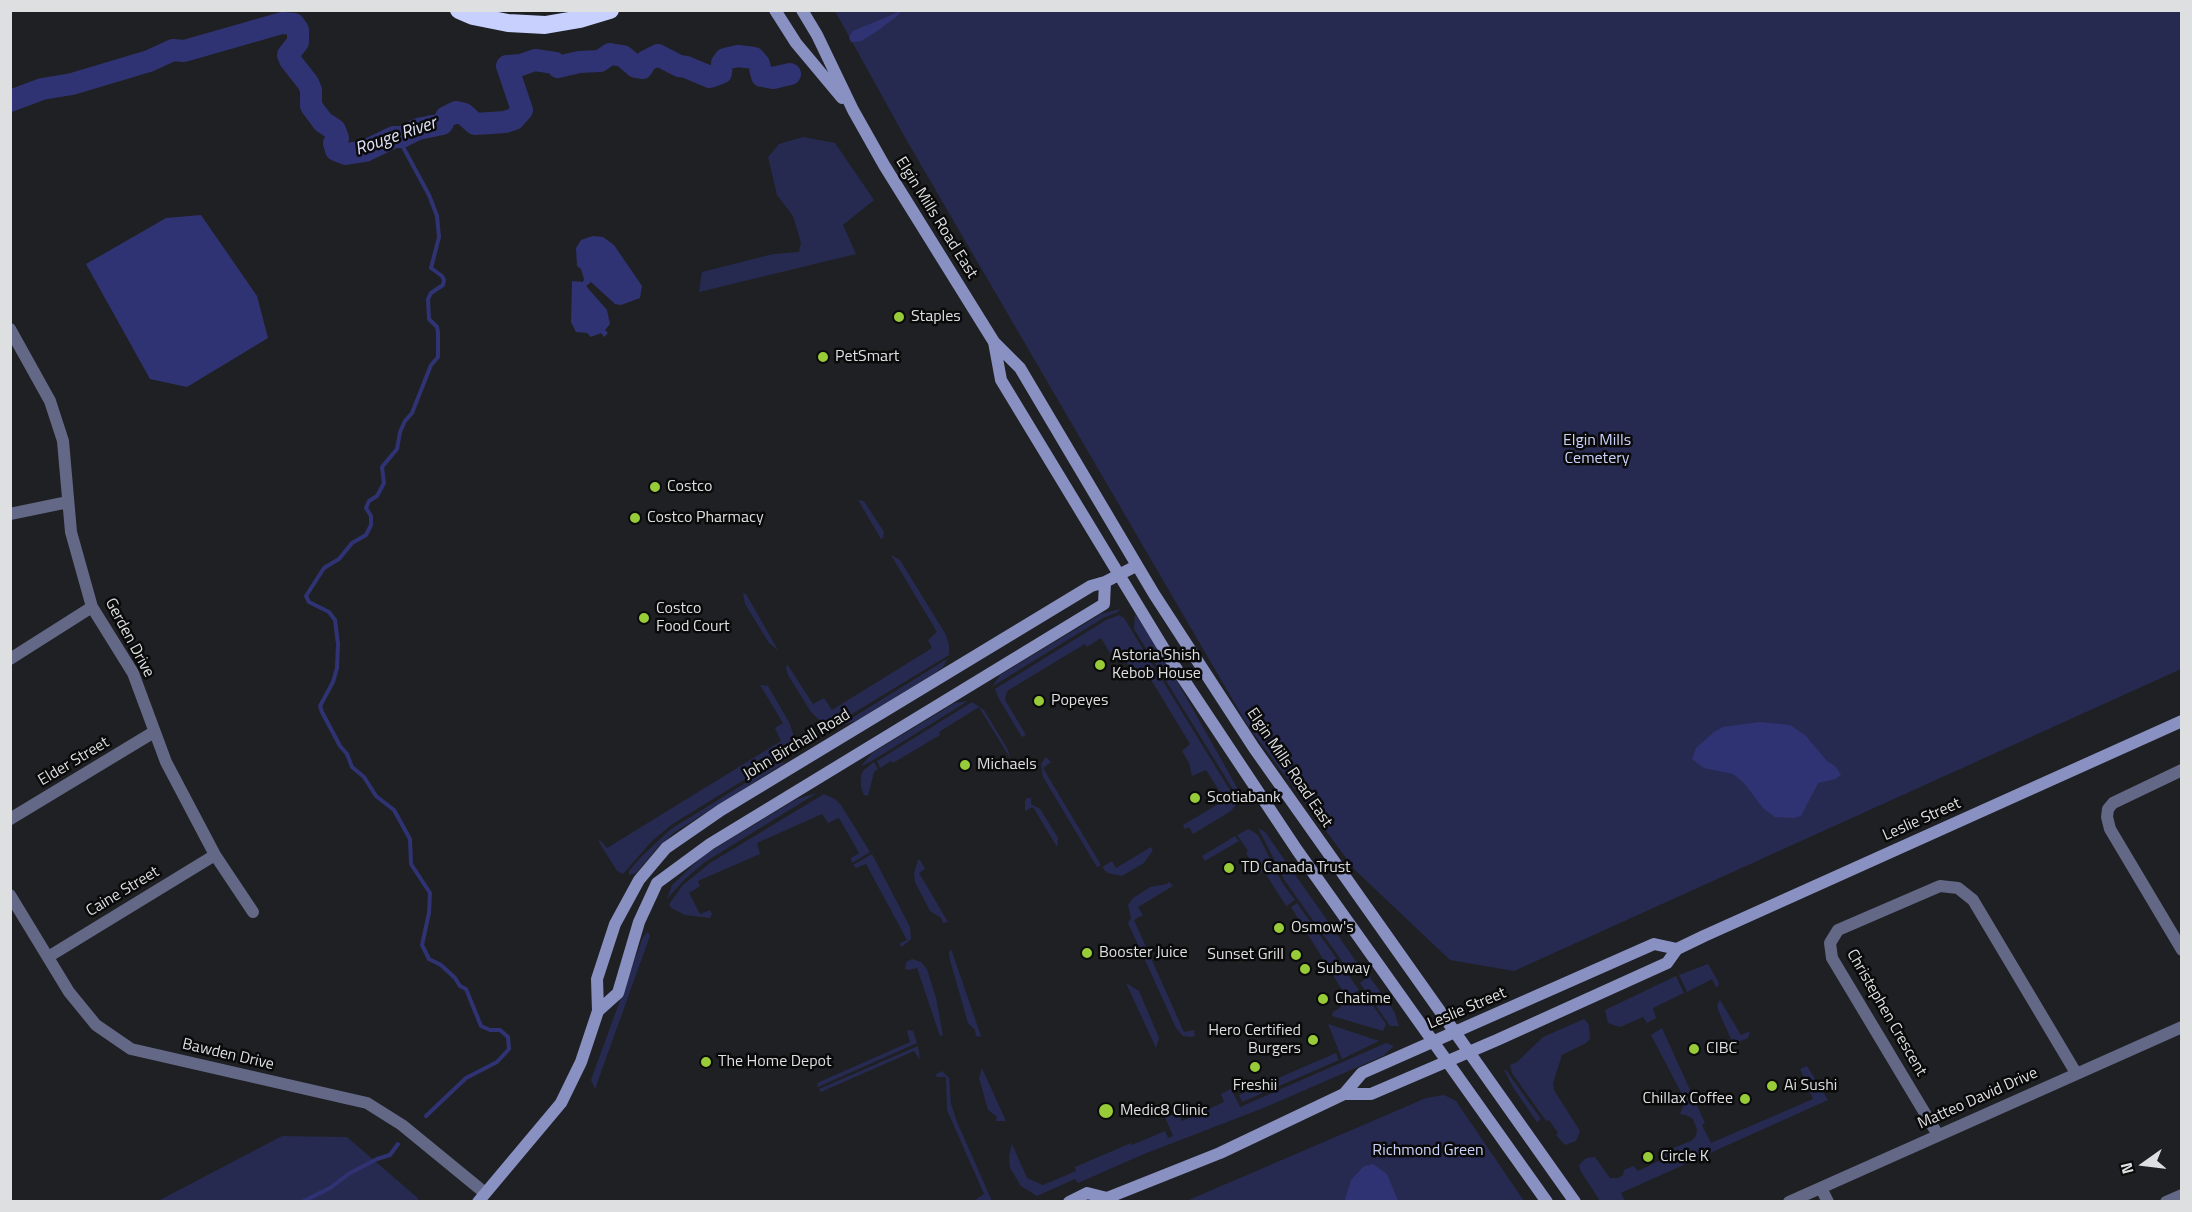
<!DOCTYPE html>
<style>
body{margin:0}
#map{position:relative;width:2192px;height:1212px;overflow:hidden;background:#1f2023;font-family:"Titillium Web",sans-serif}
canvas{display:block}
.frame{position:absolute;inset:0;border:12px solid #dedfe1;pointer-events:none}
.north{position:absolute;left:2114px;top:1134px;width:60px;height:60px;-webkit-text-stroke:4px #0a0a0b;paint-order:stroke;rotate:256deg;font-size:16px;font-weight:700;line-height:24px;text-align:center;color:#dedfe1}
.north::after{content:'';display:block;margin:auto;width:21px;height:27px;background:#dedfe1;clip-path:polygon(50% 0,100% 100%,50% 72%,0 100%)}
</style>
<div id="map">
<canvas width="2192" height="1212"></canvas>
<div class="frame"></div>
<div class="north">N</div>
</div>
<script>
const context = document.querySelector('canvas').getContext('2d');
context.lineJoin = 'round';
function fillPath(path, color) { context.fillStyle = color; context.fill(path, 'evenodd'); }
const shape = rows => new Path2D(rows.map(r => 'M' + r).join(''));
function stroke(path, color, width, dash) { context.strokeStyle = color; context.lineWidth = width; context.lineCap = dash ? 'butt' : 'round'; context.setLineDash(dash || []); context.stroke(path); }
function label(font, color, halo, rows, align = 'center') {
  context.font = font + ' "Titillium Web",sans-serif'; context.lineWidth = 5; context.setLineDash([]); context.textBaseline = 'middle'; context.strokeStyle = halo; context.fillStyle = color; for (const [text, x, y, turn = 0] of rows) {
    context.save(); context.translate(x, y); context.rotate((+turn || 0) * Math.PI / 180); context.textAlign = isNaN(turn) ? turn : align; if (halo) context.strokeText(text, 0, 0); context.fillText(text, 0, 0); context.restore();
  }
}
fillPath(shape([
 [835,11,2181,11,2181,669,1514,971,1450,960,1355,870,1248,726,907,141],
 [803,137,835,143,874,200,843,225,856,254,699,292,702,272,773,254,799,252,801,243,793,216,777,195,768,157,779,144],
 [858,500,864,501,884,532,883,538,881,539],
 [891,555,900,560,946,635,949,645,949,655,837,723,835,721,830,724,818,719,811,712,788,675,786,668,787,664,813,704,824,698,832,710,932,648,928,640,937,632],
 [743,593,746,594,778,650,769,643,745,604],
 [1120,609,1118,612,1105,617,993,686,1000,675,1101,614],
 [1135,614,1164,658,1239,791,1240,801,1134,629],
 [1119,615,1124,618,1155,669,1136,680,1136,677,1118,648,1110,653,1101,638,1087,647,1085,644,1007,691,1005,700,1026,735,1022,737,999,699,995,689,1106,620],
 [947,659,943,667,935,673,856,721,839,726],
 [1158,673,1236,800,1236,805,1231,811,1193,834,1189,827,1185,829,1183,825,1225,800,1206,770,1192,776,1189,763,1182,751,1190,744,1150,678],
 [760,685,768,686,789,722,794,736,792,747,785,751,786,754,671,825,652,841,623,874,617,871,599,842,599,839,607,848,781,741,775,728,783,723],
 [968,701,870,762,861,766,872,753,955,703],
 [972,702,984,710,1008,750,1010,758,979,707,939,732,940,735,893,763,891,761,880,768,877,761],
 [1046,757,1051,762,1043,768,1101,865,1097,867,1043,777,1041,764],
 [786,762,675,832,658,847,636,873,629,875,629,871,641,857,671,829,776,764],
 [874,762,878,769,874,772,868,796,864,795,861,787,861,775,864,770],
 [817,793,705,862,685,879,667,899,672,885,704,855,797,799],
 [824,794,835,799,841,805,870,852,852,863,851,858,859,853,839,818,828,823,822,814,757,843,760,854,698,881,700,886,689,893,700,914,710,910,712,914,710,918,685,915,671,908,669,904,683,885,710,863],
 [1031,798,1031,804,1040,809,1058,838,1057,847,1033,807,1025,811,1025,801,1027,798],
 [1258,828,1265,832,1358,964,1349,971,1285,881],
 [1249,829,1258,835,1283,884,1295,900,1286,906,1264,871,1258,873,1246,853,1248,851,1237,835],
 [1235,836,1239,841,1205,861,1202,856],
 [1151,847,1153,850,1144,863,1122,876,1107,873,1102,867,1112,861,1116,868],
 [872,854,910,927,911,939,902,947,899,944,907,940,866,864,856,868,853,865],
 [918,860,920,860,925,869,919,873,948,922,943,923,941,918,930,911,915,882,914,873],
 [1169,882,1173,886,1138,907,1143,915,1134,920,1184,1032,1194,1030,1195,1036,1191,1037,1183,1036,1176,1028,1128,923,1131,918,1128,905,1133,898,1150,887,1167,884],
 [1297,903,1359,990,1347,998,1291,907],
 [648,932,650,936,595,1089,591,1080,643,937],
 [951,949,981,1036,981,1037,976,1036,975,1030,968,1023,950,960,949,953],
 [912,959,921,962,927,969,936,998,943,1035,940,1036,917,968,908,970,905,969,906,962],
 [1708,964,1719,983,1718,987,1716,987,1712,979,1687,992,1679,975],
 [1369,976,1394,1011,1399,1026,1390,1026,1360,983],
 [1676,976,1684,993,1653,1008,1656,1018,1647,1023,1643,1017,1620,1027,1608,1023,1605,1010],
 [1126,983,1139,991,1159,1038,1156,1048],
 [1362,990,1386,1024,1383,1031,1332,1016,1333,1012,1341,1007,1339,1004],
 [1720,1000,1741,1035,1750,1031,1748,1038,1738,1042,1731,1039,1718,1010,1717,1004],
 [1584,1019,1589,1025,1590,1039,1586,1043,1562,1055,1553,1083,1554,1090,1580,1131,1576,1141,1565,1145,1556,1135,1558,1133,1549,1120,1546,1121,1512,1073,1510,1065,1517,1062,1543,1037],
 [1328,1024,1379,1041,1342,1059],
 [1662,1028,1705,1123,1702,1125,1711,1143,1813,1099,1800,1069,1807,1066,1828,1100,1621,1193,1625,1201,1600,1201,1580,1170,1579,1165,1586,1158,1595,1157,1610,1178,1618,1178,1623,1175,1624,1170,1633,1166,1638,1171,1665,1158,1663,1152,1691,1141,1696,1136,1697,1130,1693,1119,1686,1115,1680,1114,1683,1107,1684,1098,1651,1035],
 [910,1030,913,1031,917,1043,818,1087,817,1083,910,1042,907,1031],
 [1386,1043,1394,1046,1383,1056,1266,1107,1144,1154,1078,1183,1075,1179,1037,1196,1021,1186,1010,1168,1009,1156,1012,1144,1027,1178,1043,1185,1076,1171,1075,1167,1131,1143,1132,1145,1165,1131,1168,1138,1173,1136,1165,1117,1178,1112,1182,1121,1224,1102,1221,1094,1231,1089,1240,1107],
 [918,1046,920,1060,914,1051,821,1092,819,1089],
 [1336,1053,1339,1060,1242,1102,1239,1095],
 [982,1068,1005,1119,1006,1121,996,1121,997,1117,988,1110,979,1078],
 [1504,1070,1506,1070,1541,1119,1537,1122,1514,1089],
 [942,1071,949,1078,951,1104,957,1122,992,1201,975,1200,984,1194,947,1110,946,1077,937,1077,935,1075],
 [1444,1095,1456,1101,1524,1201,1184,1202,1426,1098],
 [282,1136,347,1137,419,1199,412,1202,158,1201]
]), '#272a50');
fillPath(shape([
 [901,11,897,16,876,32,861,41,851,42,849,37,853,31],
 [201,215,257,296,268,338,187,387,150,379,86,264,166,218],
 [593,236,603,237,614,245,642,286,640,298,621,305,615,304,591,282,586,286,607,310,610,324,605,330,608,333,604,337,601,333,591,337,587,333,576,332,571,322,572,281,583,282,584,279,581,269,577,266,576,248,581,240],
 [1760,722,1790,725,1805,735,1827,761,1836,767,1841,775,1835,779,1818,783,1801,816,1794,818,1775,817,1763,808,1744,783,1733,774,1704,768,1692,759,1696,748,1714,732,1723,727],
 [1373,1164,1387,1174,1398,1201,1342,1201,1345,1200,1351,1180,1363,1167]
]), '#303373');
stroke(shape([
 [402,137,403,147,429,195,437,216,439,237,431,268,442,276,444,280,443,285,431,293,428,299,429,319,437,327,438,333,438,357,431,365,412,413,405,421,400,432,397,449,382,467,384,483,377,496,369,501,366,508,371,516,371,525,366,535,352,543,339,559,324,568,306,596,309,602,329,612,335,620,338,644,337,668,333,682,320,706,322,712,340,746,347,754,352,767,364,777,376,796,394,810,410,839,411,864,430,893,429,913,422,945,429,959,441,965,455,978,460,986,466,989,481,1026,490,1030,500,1030,508,1037,509,1049,497,1062,466,1078,426,1116],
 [302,1202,330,1188,350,1173,377,1159,390,1155,398,1144]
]), '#303373', 4);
stroke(shape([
 [10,101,42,89,72,84,149,61,173,50,184,51,282,23,294,24,298,30,298,42,288,55,290,60,308,83,311,90,311,106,323,122,335,130,338,138,334,143,336,150,346,154,365,151,394,137,402,137,418,129,442,124,446,117,456,112,464,114,475,124,505,122,514,119,522,110,507,66,521,65,535,60,555,63,558,67,579,62,600,61,610,54,623,56,636,67,642,68,646,61,658,55,679,66,686,67,710,77,721,73,722,63,725,59,738,56,754,58,759,64,762,76,773,78,790,74]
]), '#303373', 22);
stroke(shape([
 [10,329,50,401,63,441,71,532,92,607,133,673,166,762,215,855,253,912],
 [10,514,68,502],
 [10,659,92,607],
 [2182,770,2113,803,2108,809,2107,817,2110,829,2182,950],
 [10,819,154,732],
 [10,895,69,992,96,1025,131,1049,367,1103,402,1125,485,1193],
 [48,957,215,855],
 [1938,1135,1832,958,1830,943,1838,930,1940,886,1958,888,1973,900,2076,1073],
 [1821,1188,1828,1202],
 [1789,1202,2182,1027],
 [2166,1202,2182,1195]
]), '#636886', 12);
stroke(shape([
 [775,10,796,43,842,98],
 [802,10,817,35,853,110,884,165,994,342,1020,368,1154,594,1254,748,1575,1202],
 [994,342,1001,380,1172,662,1297,850,1547,1202],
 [598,1011,618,993,639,922,657,883,710,844,1104,604,1105,582],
 [1344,1094,1371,1094,1497,1040,1667,963,1677,949,1704,936,2182,721],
 [478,1202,561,1103,581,1062,598,1011,597,979,615,924,639,880,666,848,721,810,1091,586,1105,582,1136,566],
 [1069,1202,1087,1193,1107,1198,1220,1153,1344,1094,1362,1073,1654,944,1677,949]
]), '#8991c2', 12);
stroke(shape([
 [459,10,473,16,508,23,545,25,580,19,610,10]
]), '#c8d0fe', 18);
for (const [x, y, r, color] of [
 [899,317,6,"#97cb38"],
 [823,357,6,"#97cb38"],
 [655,487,6,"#97cb38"],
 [635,518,6,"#97cb38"],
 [644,618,6,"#97cb38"],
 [1100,665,6,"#97cb38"],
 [1039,701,6,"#97cb38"],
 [965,765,6,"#97cb38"],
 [1195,798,6,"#97cb38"],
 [1229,868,6,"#97cb38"],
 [1279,928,6,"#97cb38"],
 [1087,953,6,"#97cb38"],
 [1296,955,6,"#97cb38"],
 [1305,969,6,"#97cb38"],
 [1323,999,6,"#97cb38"],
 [1313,1040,6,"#97cb38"],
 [1694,1049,6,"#97cb38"],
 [706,1062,6,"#97cb38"],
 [1255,1067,6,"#97cb38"],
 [1772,1086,6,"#97cb38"],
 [1745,1099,6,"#97cb38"],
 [1106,1111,8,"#97cb38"],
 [1648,1157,6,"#97cb38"]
]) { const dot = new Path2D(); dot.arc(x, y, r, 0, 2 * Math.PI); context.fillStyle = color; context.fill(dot); stroke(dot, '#0a0a0b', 2); }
label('16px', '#dedfe1', '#0a0a0b', [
 ["Elgin Mills Road East",936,218,58],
 ["Gerden Drive",129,638,62],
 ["John Birchall Road",797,745,-31],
 ["Elder Street",74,762,-31],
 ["Elgin Mills Road East",1289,768,56],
 ["Leslie Street",1922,820,-24],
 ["Caine Street",123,892,-31],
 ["Leslie Street",1467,1009,-23],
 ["Christephen Crescent",1886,1013,60],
 ["Bawden Drive",228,1055,13],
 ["Matteo David Drive",1978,1099,-24]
]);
label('16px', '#dedfe1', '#0a0a0b', [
 ["Staples",911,317],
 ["PetSmart",835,357],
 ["Costco",667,487],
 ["Costco Pharmacy",647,518],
 ["Costco",656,609],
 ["Food Court",656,627],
 ["Astoria Shish",1112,656],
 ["Kebob House",1112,674],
 ["Popeyes",1051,701],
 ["Michaels",977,765],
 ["Scotiabank",1207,798],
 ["TD Canada Trust",1241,868],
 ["Osmow's",1291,928],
 ["Booster Juice",1099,953],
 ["Sunset Grill",1284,955,"right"],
 ["Subway",1317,969],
 ["Chatime",1335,999],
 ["Hero Certified",1301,1031,"right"],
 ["Burgers",1301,1049,"right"],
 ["CIBC",1706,1049],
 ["The Home Depot",718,1062],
 ["Freshii",1255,1086,"center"],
 ["Ai Sushi",1784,1086],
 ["Chillax Coffee",1733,1099,"right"],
 ["Medic8 Clinic",1120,1111],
 ["Circle K",1660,1157]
], 'left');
label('16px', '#cbd2fa', '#0a0a0b', [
 ["Elgin Mills",1597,441],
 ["Cemetery",1597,459],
 ["Richmond Green",1428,1151]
]);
label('italic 18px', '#dfe2f6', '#0a0a0b', [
 ["Rouge River",396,137,-19]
]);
</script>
